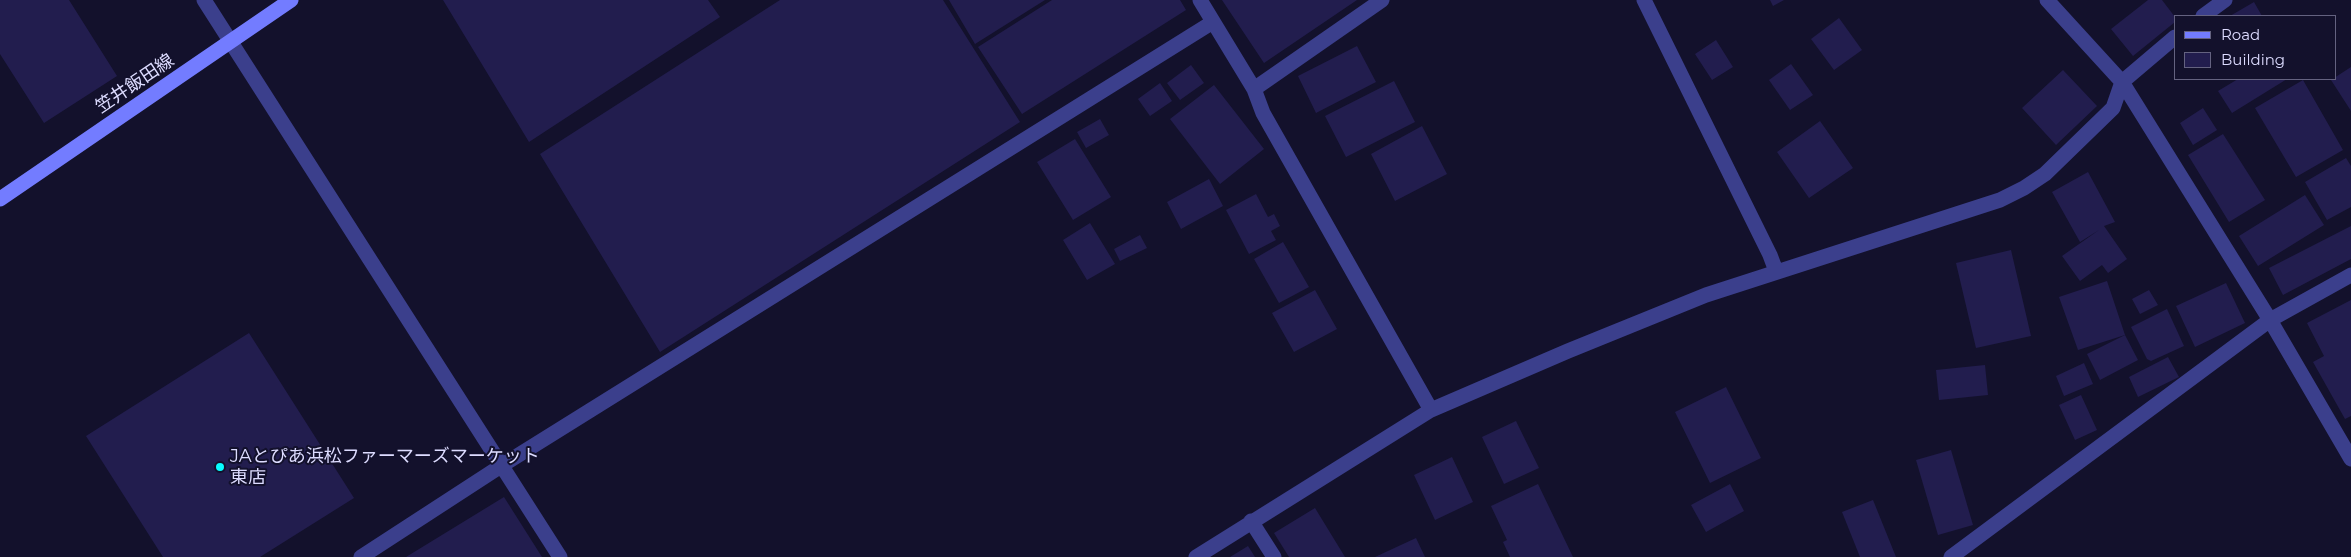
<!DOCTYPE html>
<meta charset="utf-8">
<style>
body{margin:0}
#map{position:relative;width:2351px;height:557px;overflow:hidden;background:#13112c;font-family:Montserrat,sans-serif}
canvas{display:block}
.legend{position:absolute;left:2174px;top:15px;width:162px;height:65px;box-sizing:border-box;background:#13112c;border:1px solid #646280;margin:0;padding:6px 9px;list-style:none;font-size:15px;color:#dddcff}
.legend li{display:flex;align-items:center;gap:10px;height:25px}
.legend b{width:25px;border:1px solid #646280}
</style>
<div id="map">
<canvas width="2351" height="557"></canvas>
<ul class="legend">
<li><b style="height:6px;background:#737cff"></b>Road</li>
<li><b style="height:14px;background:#221d4e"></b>Building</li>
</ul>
</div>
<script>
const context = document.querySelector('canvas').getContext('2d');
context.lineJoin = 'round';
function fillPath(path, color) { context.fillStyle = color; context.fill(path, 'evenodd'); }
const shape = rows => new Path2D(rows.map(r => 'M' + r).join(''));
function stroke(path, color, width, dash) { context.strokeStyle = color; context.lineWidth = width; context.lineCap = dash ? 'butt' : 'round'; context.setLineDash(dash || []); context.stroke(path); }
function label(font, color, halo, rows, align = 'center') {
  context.font = font + ' Montserrat,"Noto Sans JP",sans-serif'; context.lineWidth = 4; context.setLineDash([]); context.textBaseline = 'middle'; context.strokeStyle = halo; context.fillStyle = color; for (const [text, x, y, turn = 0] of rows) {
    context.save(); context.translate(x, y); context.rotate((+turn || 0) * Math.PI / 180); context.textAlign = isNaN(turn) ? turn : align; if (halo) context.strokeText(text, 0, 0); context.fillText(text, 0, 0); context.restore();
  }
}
fillPath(shape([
 [0,0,69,0,117,76,44,123,0,54],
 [443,0,708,0,720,17,529,142],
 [780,0,943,0,1020,122,660,352,540,154],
 [949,0,1045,0,975,44],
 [1052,0,1180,0,1186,10,1022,114,978,47],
 [1222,0,1357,0,1264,63],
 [1770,0,1784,0,1773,6],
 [2148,0,2162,0,2175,17,2175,22,2133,56,2111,29],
 [2254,2,2262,16,2230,16],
 [1839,18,1862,50,1834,70,1811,39],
 [1716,40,1733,67,1712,80,1695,54],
 [1357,46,1376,82,1316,113,1298,76],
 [1791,64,1813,95,1790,110,1769,80],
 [1191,65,1204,83,1180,100,1167,83],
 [2351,67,2351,111,2331,80],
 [2063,70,2097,106,2056,145,2022,108],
 [2238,79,2287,79,2232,113,2218,91],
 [2303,80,2343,150,2296,177,2255,108],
 [1394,81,1415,122,1346,157,1325,116],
 [1160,83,1172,101,1150,116,1138,99],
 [1214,85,1264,149,1220,184,1170,119],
 [2203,108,2217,130,2193,145,2180,123],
 [1100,119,1109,135,1086,148,1077,132],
 [1820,121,1853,168,1809,198,1777,152],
 [1422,126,1447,174,1395,201,1371,154],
 [2223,134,2265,200,2229,222,2188,155],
 [1075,139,1111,197,1073,220,1037,162],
 [2346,158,2351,166,2351,207,2327,220,2305,182],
 [2088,172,2115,222,2104,226,2127,259,2108,273,2102,265,2080,281,2062,256,2099,230,2080,242,2052,192],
 [1209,179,1223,206,1181,229,1167,202],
 [1256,194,1268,217,1274,214,1280,226,1271,231,1276,240,1249,254,1226,210],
 [2305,195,2324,225,2258,266,2239,236],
 [1090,223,1115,264,1087,280,1063,240],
 [2351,226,2351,259,2283,295,2269,268],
 [1140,235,1147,248,1120,261,1114,249],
 [1283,242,1309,287,1279,303,1254,259],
 [2011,250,2031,336,1976,348,1956,263],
 [2107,281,2125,335,2138,360,2100,380,2087,354,2125,335,2078,350,2059,297],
 [2226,283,2245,323,2195,347,2176,306],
 [1315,290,1337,329,1294,352,1272,313],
 [2149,290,2158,305,2140,314,2132,299],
 [2351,300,2351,416,2345,419,2313,362,2324,356,2307,323],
 [2167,309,2184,346,2151,361,2147,359,2131,327],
 [249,333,354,498,260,557,163,557,86,436],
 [2168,357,2179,377,2138,397,2129,377],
 [2084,363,2093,384,2064,396,2056,376],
 [1985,365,1988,395,1939,400,1936,370],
 [1726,387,1761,458,1710,483,1675,412],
 [2081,395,2097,430,2075,440,2059,405],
 [1516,421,1539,468,1504,484,1482,437],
 [1951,450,1973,525,1938,535,1916,460],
 [1452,457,1473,502,1435,520,1414,475],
 [1538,484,1573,557,1510,557,1503,542,1507,540,1491,506],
 [1730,484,1744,511,1706,532,1691,505],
 [504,497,542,557,406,557],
 [1873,500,1896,557,1860,557,1842,512],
 [1315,508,1345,557,1289,557,1274,533],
 [1416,538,1425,557,1375,557],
 [1248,546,1255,557,1230,557]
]), '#221d4e');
stroke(shape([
 [204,0,560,557],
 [1644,0,1770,255,1776,271],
 [2047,0,2122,82,2270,320,2351,459],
 [2203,16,2225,0],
 [1254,89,1382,0],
 [1431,410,1568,351,1706,295,2000,200,2024,188,2045,174,2113,108,2122,82,2175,37],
 [1251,521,1274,557],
 [361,557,501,466,1213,22],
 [1196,557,1431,410,1263,113,1254,89,1200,0],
 [1951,557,2270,320,2351,275]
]), '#3b3f8c', 15);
stroke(shape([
 [0,199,291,0]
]), '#737cff', 15);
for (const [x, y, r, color] of [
 [220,467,5,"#08fcff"]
]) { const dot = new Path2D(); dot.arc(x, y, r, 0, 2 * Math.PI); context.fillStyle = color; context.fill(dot); stroke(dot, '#13112c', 2); }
label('18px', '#dddcff', '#13112c', [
 ["笠井飯田線",135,84,-34]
]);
label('18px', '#dddcff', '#13112c', [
 ["JAとぴあ浜松ファーマーズマーケット",230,457],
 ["東店",230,478]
], 'left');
</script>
